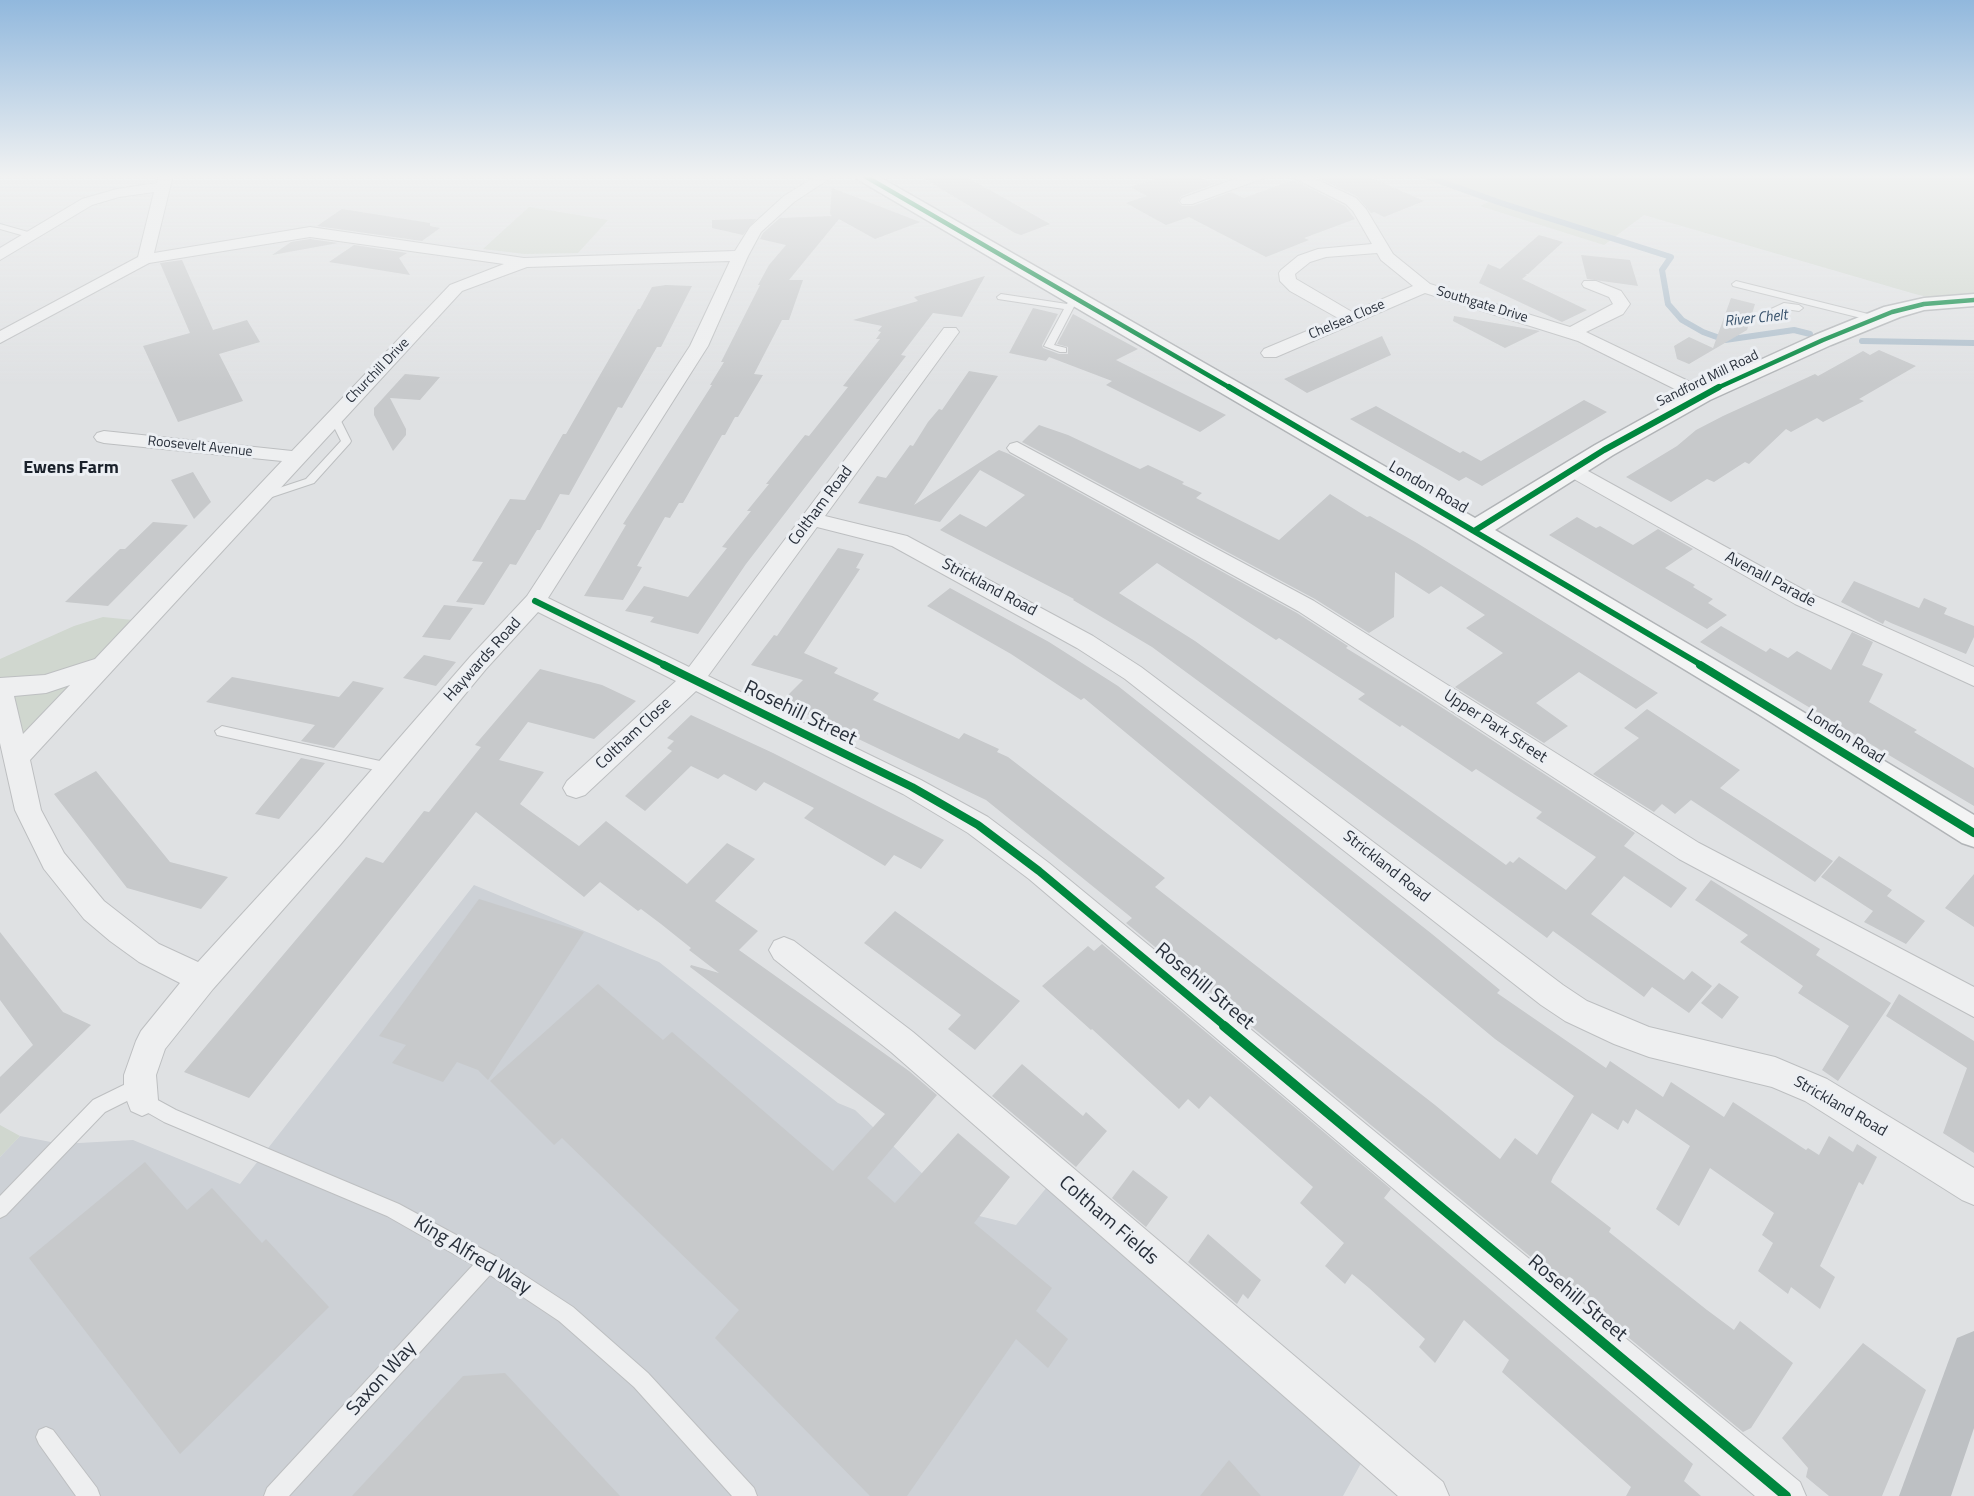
<!DOCTYPE html>
<style>
body{margin:0}
canvas{display:block;background:#dfe1e3}
</style>
<canvas width="1974" height="1496"></canvas>
<script>
const context = document.querySelector('canvas').getContext('2d');
context.lineJoin = 'round';
function fillPath(path, color) { context.fillStyle = color; context.fill(path, 'evenodd'); }
const shape = rows => new Path2D(rows.map(r => 'M' + r).join(''));
function stroke(path, color, width, dash) { context.strokeStyle = color; context.lineWidth = width; context.lineCap = dash ? 'butt' : 'round'; context.setLineDash(dash || []); context.stroke(path); }
function label(font, color, halo, rows, align = 'center') {
  context.font = font + ' "Titillium Web",sans-serif'; context.lineWidth = 6; context.setLineDash([]); context.textBaseline = 'middle'; context.strokeStyle = halo; context.fillStyle = color; for (const [text, x, y, turn = 0] of rows) {
    context.save(); context.translate(x, y); context.rotate((+turn || 0) * Math.PI / 180); context.textAlign = isNaN(turn) ? turn : align; if (halo) context.strokeText(text, 0, 0); context.fillText(text, 0, 0); context.restore();
  }
}
fillPath(shape([
 [474,885,659,962,838,1103,855,1110,963,1212,1016,1225,1056,1176,1370,1447,1343,1496,0,1496,0,1157,20,1136,61,1144,133,1140,240,1184]
]), '#cdd1d6');
fillPath(shape([
 [1415,175,1974,175,1974,300,1944,301,1915,294,1644,215,1604,245,1480,206,1489,202],
 [529,207,608,220,578,253,525,254,483,249],
 [103,617,143,621,17,757,0,687,0,659,74,626],
 [0,1125,20,1136,0,1157]
]), '#d0d7cf');
stroke(shape([
 [1423,175,1501,203,1671,257,1662,270,1668,304,1682,320,1703,332,1725,340,1794,330,1810,334],
 [1862,341,1974,343]
]), '#afbfcc', 6);
fillPath(shape([
 [918,175,963,175,1050,224,1021,235,1015,233],
 [1167,175,1196,175,1214,184,1181,196,1178,202,1182,206,1193,206,1231,192,1244,198,1293,180,1345,206,1355,219,1304,238,1309,240,1266,257,1189,217,1166,225,1126,203,1147,196,1131,187],
 [1312,175,1365,175,1424,201,1384,217,1374,212,1371,213,1357,196],
 [832,188,920,222,875,239,839,219,789,280,803,280,789,320,782,320,754,374,763,375,738,417,735,417,725,435,722,435,683,503,679,503,670,518,665,517,637,566,642,567,623,600,584,596,626,525,623,524,712,385,710,385,724,362,721,362,760,285,758,285,769,265,786,245,760,239,763,233,780,218,832,216,830,214],
 [342,209,430,223,430,226,440,228,422,241,317,226],
 [756,219,743,235,712,228,712,220],
 [1539,235,1563,242,1528,274,1525,274,1527,275,1522,279,1587,310,1562,322,1479,283,1488,264,1500,269],
 [310,239,338,243,272,255,291,242],
 [354,245,407,253,399,258,410,275,329,262],
 [1581,255,1630,260,1638,286,1587,279],
 [182,260,213,330,247,320,260,342,219,354,243,401,178,422,143,346,190,333,160,263],
 [985,276,962,317,933,313,901,355,906,356,746,564,698,634,650,622,654,617,625,611,644,586,688,597,727,548,722,547,751,511,747,511,769,484,766,484,805,435,809,436,848,387,843,386,880,339,876,339,881,332,878,331,882,326,853,320,918,301,914,297],
 [666,285,692,286,661,347,657,347,622,408,618,407,569,495,560,494,540,530,537,530,516,565,510,564,484,605,456,602,483,562,472,561,510,499,525,500,563,434,566,434,638,309,640,309,652,287],
 [1731,298,1755,304,1747,330,1689,364,1677,359,1674,346,1689,337,1713,348],
 [1033,308,1058,314,1042,345,1043,348,1059,354,1068,354,1068,347,1057,344,1073,314,1138,349,1116,360,1226,415,1200,432,1106,385,1112,381,1049,357,1046,361,1009,353],
 [1454,316,1535,330,1540,331,1505,348,1453,321],
 [1382,336,1391,355,1307,393,1284,379],
 [1879,350,1916,366,1859,399,1864,401,1823,422,1817,418,1791,432,1786,429,1749,464,1745,462,1714,482,1707,479,1671,502,1626,477,1677,446,1696,430,1723,416,1815,374,1818,376,1863,351,1870,355],
 [969,371,998,376,914,505,999,450,1009,454,1297,613,1348,646,1346,648,1418,692,1635,833,1624,846,1687,888,1671,908,1624,876,1591,914,1684,980,1692,971,1712,986,1689,1013,1652,987,1644,997,1553,931,1547,938,1152,647,1073,600,1074,599,940,530,960,514,986,527,1025,495,980,470,940,522,858,503,877,476,886,478,910,445,913,446,928,422,939,409,942,410],
 [1157,563,1276,640,1279,638,1365,694,1358,699,1400,727,1402,725,1472,772,1476,769,1514,794,1542,812,1536,818,1596,857,1566,890,1519,857,1513,863,1510,861,1506,865,1195,641,1119,593],
 [405,374,440,377,420,400,390,398,406,429,406,435,393,451,374,415,374,408],
 [1584,400,1607,412,1482,486,1466,477,1459,481,1350,419,1376,406,1460,453,1463,451,1481,461],
 [1039,425,1068,435,1140,469,1148,465,1184,482,1182,484,1202,493,1196,498,1279,540,1330,494,1367,517,1370,516,1417,543,1658,693,1636,709,1579,672,1536,703,1568,726,1544,743,1455,687,1503,653,1466,628,1485,615,1441,586,1429,594,1395,572,1394,617,1369,633,1315,599,1022,442],
 [193,472,211,502,194,519,171,480],
 [1577,517,1596,528,1600,526,1633,545,1658,529,1693,549,1665,568,1695,585,1693,587,1713,599,1708,603,1727,615,1707,629,1549,535],
 [153,522,188,525,108,606,65,602,120,549,125,549],
 [838,548,864,554,856,568,860,569,804,653,838,668,834,673,879,693,873,700,959,739,964,733,999,749,997,752,1008,757,1165,878,1155,887,1435,1105,1500,1159,1515,1138,1537,1155,1574,1096,1495,1039,1084,698,1081,700,1011,654,927,606,950,588,1049,642,1118,686,1432,934,1500,990,1497,993,1606,1068,1610,1061,1663,1097,1671,1082,1724,1117,1733,1102,1806,1150,1808,1148,1819,1155,1829,1136,1853,1152,1857,1144,1877,1157,1863,1185,1859,1182,1820,1266,1835,1277,1820,1309,1791,1287,1788,1294,1758,1271,1773,1243,1762,1235,1774,1213,1710,1168,1679,1226,1656,1209,1690,1146,1636,1109,1628,1124,1623,1120,1618,1130,1592,1113,1553,1177,1551,1182,1611,1228,1609,1232,1707,1310,1734,1330,1740,1321,1793,1363,1751,1428,1743,1432,1126,923,1132,918,986,800,781,702,803,680,751,665,774,635,777,636],
 [1854,581,1919,608,1924,598,1947,608,1944,614,1974,626,1974,637,1966,654,1891,623,1885,620,1883,624,1841,602],
 [444,605,473,608,450,640,422,637],
 [1721,626,1766,652,1770,648,1788,658,1797,651,1831,670,1852,632,1873,642,1862,665,1883,674,1869,702,1917,730,1914,732,1974,768,1974,806,1700,642],
 [424,655,456,662,436,686,403,678],
 [540,669,602,685,636,701,594,739,528,722,499,760,544,772,520,804,579,846,606,821,687,884,727,843,755,859,715,901,758,931,739,950,909,1071,937,1095,867,1178,895,1203,958,1133,1010,1177,974,1223,1052,1288,1036,1311,1068,1339,1048,1368,1016,1339,907,1496,870,1496,715,1338,739,1310,562,1138,554,1145,490,1081,598,984,663,1040,672,1032,833,1171,885,1114,690,967,691,965,719,973,689,950,691,948,661,924,641,909,638,911,600,882,584,897,476,812,249,1098,184,1072,366,857,383,863,424,811,429,812,481,747,475,745],
 [232,677,339,697,353,681,384,688,334,748,301,741,315,725,206,702],
 [1647,709,1740,770,1720,788,1833,861,1815,882,1691,800,1675,814,1662,804,1654,812,1593,774,1639,738,1624,728],
 [691,715,773,753,944,840,921,869,894,855,885,866,804,818,814,808,764,782,756,791,724,774,718,779,691,766,645,811,625,796,672,751,667,748,674,741,667,738],
 [301,758,325,763,279,819,255,814],
 [96,771,170,862,228,877,201,909,127,888,54,794],
 [1839,856,1892,890,1887,896,1925,921,1906,944,1864,922,1873,911,1821,877],
 [1974,874,1974,927,1945,908],
 [1711,880,1820,949,1816,955,1891,1003,1838,1081,1822,1070,1849,1026,1798,993,1803,986,1740,942,1748,935,1695,900],
 [479,899,584,932,488,1080,478,1070,457,1062,443,1082,392,1063,406,1045,379,1036],
 [895,911,1020,1001,975,1050,948,1029,961,1015,864,943],
 [0,932,63,1012,91,1025,0,1114,0,1077,33,1045,0,1000],
 [1102,944,1391,1189,1384,1198,1693,1464,1684,1481,1701,1496,1626,1496,1631,1487,1502,1372,1509,1360,1464,1320,1435,1363,1419,1347,1425,1339,1369,1288,1352,1274,1345,1284,1325,1266,1344,1243,1300,1203,1313,1187,1210,1096,1199,1109,1188,1099,1179,1109,1092,1029,1091,1030,1042,986,1088,946,1094,951],
 [1719,983,1739,997,1722,1019,1701,1003],
 [1899,994,1974,1041,1974,1153,1943,1133,1967,1068,1886,1016],
 [1022,1064,1083,1116,1086,1112,1107,1131,1076,1167,992,1096],
 [145,1162,187,1210,212,1188,262,1243,266,1239,329,1307,180,1454,29,1258],
 [1133,1170,1168,1197,1146,1227,1112,1198],
 [1208,1234,1261,1280,1248,1299,1243,1294,1237,1304,1188,1262],
 [1863,1343,1926,1390,1882,1496,1829,1496,1806,1477,1808,1468,1782,1438],
 [505,1373,620,1496,352,1496,463,1376],
 [1229,1460,1261,1496,1200,1496]
]), '#c7c9cb');
const service = shape([
 [0,224,35,234,36,236,32,238,0,229,0,224],
 [1736,281,1880,317,1881,319,1877,322,1733,286,1732,284,1736,281],
 [1001,294,1067,304,1072,295,1078,295,1079,297,1054,345,1066,348,1066,352,1060,352,1044,346,1064,309,998,299,997,297,1001,294],
 [1784,303,1799,305,1803,308,1799,311,1785,309,1775,312,1771,309,1784,303],
 [334,414,339,417,351,441,350,443,314,483,266,499,258,499,258,495,306,479,341,441,329,417,334,414],
 [222,726,389,763,394,764,396,768,394,772,389,773,217,735,215,731,222,726],
 [140,1077,146,1079,149,1085,143,1092,176,1110,399,1204,495,1256,573,1307,648,1373,754,1488,757,1496,732,1496,634,1387,559,1321,490,1275,289,1496,264,1496,267,1488,473,1265,387,1216,164,1122,136,1106,133,1100,135,1097,105,1112,6,1215,0,1218,0,1196,93,1100,140,1077],
 [46,1427,53,1430,97,1488,100,1496,76,1496,39,1444,36,1437,39,1430,46,1427]
]);
const minor = shape([
 [159,175,173,175,154,253,310,227,524,258,735,251,750,227,784,196,818,175,835,175,794,202,761,232,748,256,708,346,548,598,689,667,944,328,956,328,959,332,956,336,825,516,907,536,1093,636,1141,667,1563,985,1587,1001,1649,1027,1775,1057,1827,1079,1974,1168,1974,1205,1962,1200,1805,1101,1772,1087,1649,1057,1614,1044,1565,1021,1541,1005,1125,679,1077,648,892,546,817,527,708,676,921,780,988,817,1049,863,1800,1482,1806,1496,1755,1496,1029,879,968,833,903,794,696,691,585,795,576,798,567,795,563,788,567,781,676,681,538,612,486,669,340,845,213,989,165,1049,156,1075,158,1100,153,1111,142,1116,131,1111,124,1093,124,1075,136,1041,141,1031,180,983,139,962,110,941,84,919,44,869,15,810,0,743,0,678,45,675,95,659,282,461,104,443,97,441,94,437,97,433,104,431,292,451,450,285,504,264,310,237,149,263,0,343,0,331,138,257,154,192,119,197,92,205,0,260,0,248,82,199,117,189,157,183,159,175],
 [730,261,690,346,527,596,470,657,320,829,198,962,159,944,104,901,64,853,41,810,30,760,462,291,527,267,730,261],
 [70,685,23,734,14,696,46,693,70,685],
 [1246,175,1266,175,1264,178,1192,204,1182,204,1180,201,1182,198,1246,175],
 [1288,175,1307,175,1356,198,1366,209,1393,254,1430,284,1570,327,1613,304,1609,297,1584,287,1582,284,1584,281,1596,281,1621,291,1630,304,1623,314,1586,332,1709,391,1711,395,1709,399,1695,399,1578,341,1425,293,1276,357,1264,357,1261,353,1264,349,1338,318,1290,291,1280,281,1279,273,1281,270,1298,256,1318,249,1372,244,1353,211,1346,204,1288,175],
 [1377,253,1381,260,1413,286,1352,312,1296,279,1295,274,1310,262,1326,257,1377,253],
 [1017,442,1314,601,1699,843,1974,987,1974,1017,1679,859,1298,611,1010,452,1007,448,1010,444,1017,442],
 [1572,464,1579,466,1811,594,1974,667,1974,686,1795,604,1565,474,1562,470,1565,466,1572,464],
 [784,937,794,941,913,1032,1443,1482,1449,1496,1398,1496,891,1052,774,959,769,950,774,941,784,937]
]);
const trunk = shape([
 [854,175,876,175,1475,518,1595,445,1694,390,1815,335,1884,307,1924,298,1974,294,1974,306,1924,310,1900,317,1831,345,1710,400,1613,455,1495,530,1780,698,1974,815,1974,847,1962,843,1758,714,1446,525,857,179,854,175]
]);
stroke(service, '#bdbfc1', 2);
stroke(minor, '#bdbfc1', 2);
stroke(trunk, '#b1b4b7', 3);
fillPath(service, '#eeeff0');
fillPath(minor, '#eeeff0');
fillPath(shape([
 [1974,1331,1974,1428,1951,1496,1899,1496,1957,1338,1974,1331]
]), '#bdc0c3');
fillPath(trunk, '#f3f4f4');
stroke(shape([
 [863,175,1232,389],
 [1715,389,1823,340,1892,312,1924,304,1974,300]
]), '#00873e', 4.5);
stroke(shape([
 [1229,387,1703,666],
 [1474,531,1604,450,1719,387],
 [535,601,667,666]
]), '#00873e', 6);
stroke(shape([
 [664,665,912,787,978,825,1039,871,1226,1027],
 [1700,665,1974,833]
]), '#00873e', 8);
stroke(shape([
 [1224,1026,1786,1496]
]), '#00873e', 10);
const sky = context.createLinearGradient(0, 0, 0, 384);
sky.addColorStop(0, '#91b8dd');
sky.addColorStop(0.46, '#f1f2f2');
sky.addColorStop(1, '#f1f2f200');
context.fillStyle = sky;
context.fillRect(0, 0, 1974, 384);
label('14px', '#282f3a', '#eceff3', [
 ["Southgate Drive",1482,305,17],
 ["Chelsea Close",1347,320,-23],
 ["Churchill Drive",378,371,-46],
 ["Sandford Mill Road",1708,379,-26],
 ["Roosevelt Avenue",200,447,6]
]);
label('italic 15px', '#36506a', '#eceff3', [
 ["River Chelt",1756,319,-6]
]);
label('16px', '#282f3a', '#eceff3', [
 ["London Road",1428,488,30],
 ["Coltham Road",821,506,-53],
 ["Avenall Parade",1770,580,28],
 ["Strickland Road",989,588,28],
 ["Haywards Road",483,660,-48],
 ["Upper Park Street",1495,727,33],
 ["Coltham Close",634,734,-43],
 ["London Road",1845,737,32],
 ["Strickland Road",1386,867,38],
 ["Strickland Road",1840,1107,30]
]);
label('bold 18px', '#1a212b', '#eceff3', [
 ["Ewens Farm",71,469]
]);
label('20px', '#282f3a', '#eceff3', [
 ["Rosehill Street",800,714,26],
 ["Rosehill Street",1204,987,40],
 ["Coltham Fields",1108,1221,41],
 ["King Alfred Way",472,1256,31],
 ["Rosehill Street",1577,1299,40],
 ["Saxon Way",382,1379,-48]
]);
</script>
